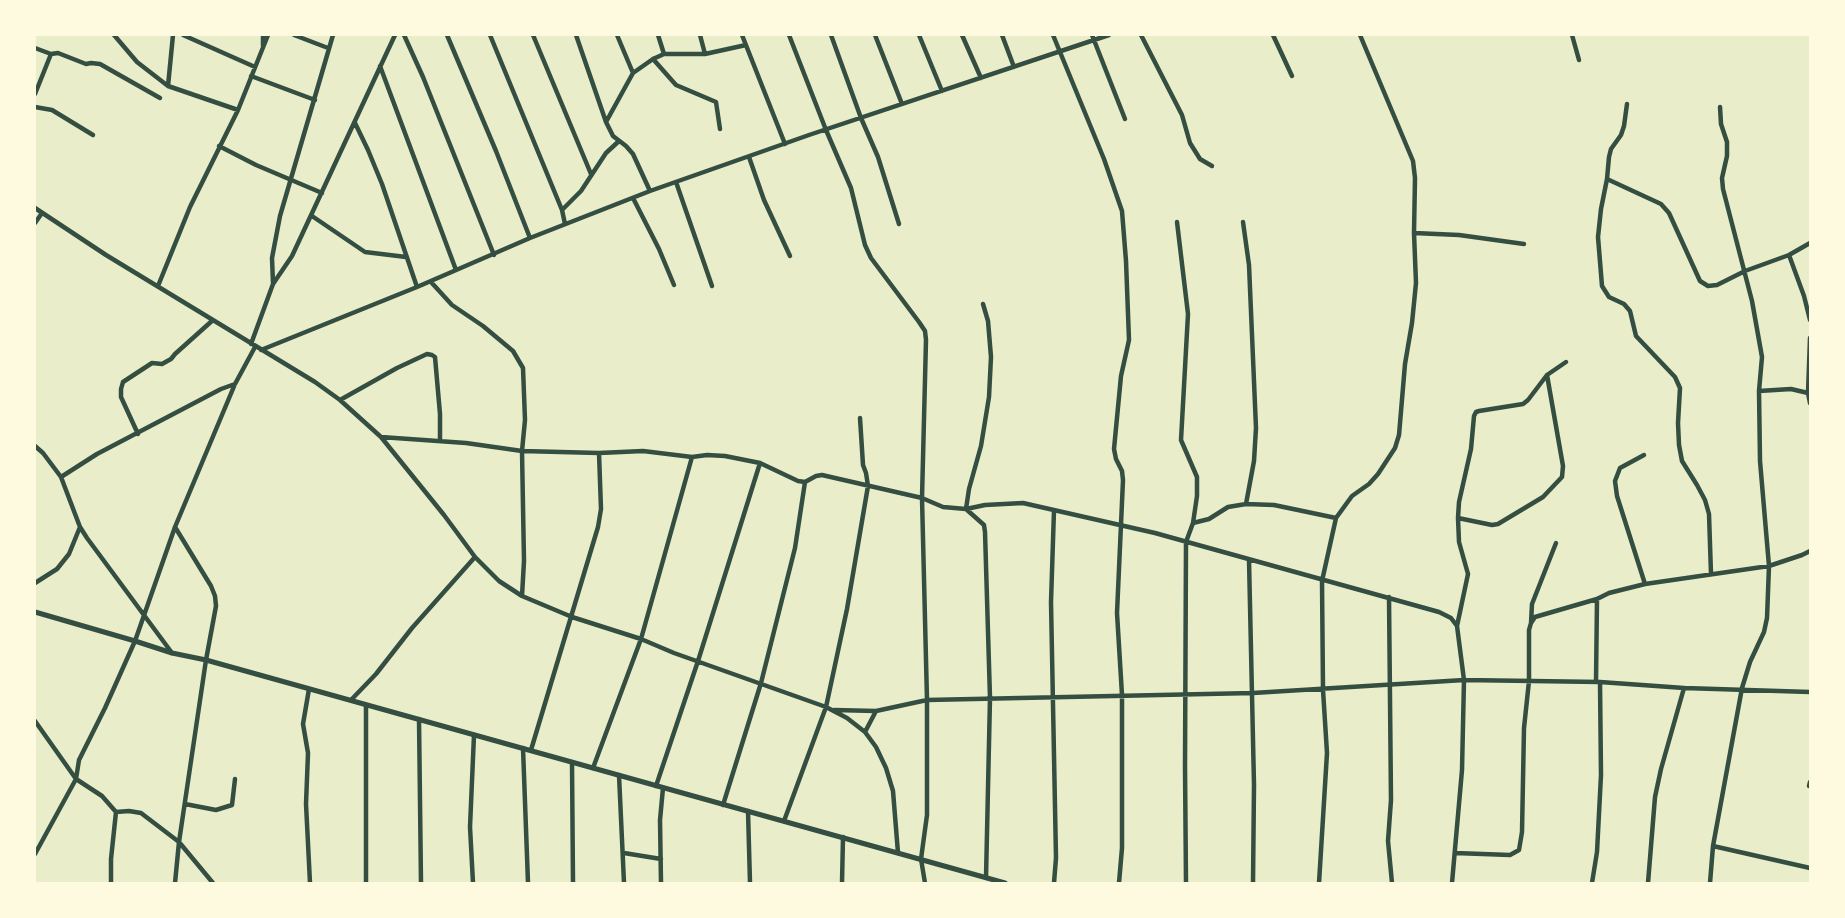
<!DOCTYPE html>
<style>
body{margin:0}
#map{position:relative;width:1845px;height:918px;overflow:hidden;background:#e9edc9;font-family:"PT Sans",sans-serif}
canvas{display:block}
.frame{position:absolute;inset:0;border:36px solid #fefae0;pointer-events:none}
</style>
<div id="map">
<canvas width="1845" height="918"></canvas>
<div class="frame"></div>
</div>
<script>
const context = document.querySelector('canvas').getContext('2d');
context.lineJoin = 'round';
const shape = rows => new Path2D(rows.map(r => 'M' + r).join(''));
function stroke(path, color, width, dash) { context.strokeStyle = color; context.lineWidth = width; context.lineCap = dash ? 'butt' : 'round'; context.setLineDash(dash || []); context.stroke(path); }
stroke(shape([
 [114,35,137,62,168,86],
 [173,35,168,86,238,110],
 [183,35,255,67],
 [263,35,263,46],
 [294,35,328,48],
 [404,35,423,77,494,255],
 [447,35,496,151,530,238],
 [490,35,562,210,565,224],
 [533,35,591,174],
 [576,35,606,122,613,136,626,146,633,154,650,191],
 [617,35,633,73],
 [658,35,664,54],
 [700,35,705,54],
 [742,35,785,144],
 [789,35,826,130,851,188,865,245,871,258,919,322,925,331,926,340,922,498,927,700,927,815,921,859,925,883],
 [831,35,861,118,878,157,899,224],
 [875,35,902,104],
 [919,35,942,91],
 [962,35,981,78],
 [1002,35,1014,67],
 [1053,35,1104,159,1122,211,1126,261,1129,340,1121,376,1114,449,1116,459,1122,471,1123,480,1117,613,1122,695,1122,848,1119,883],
 [1092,35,1125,119],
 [1141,35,1182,115,1190,143,1200,159,1212,166],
 [1273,35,1292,76],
 [1572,35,1579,60],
 [35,48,51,54,58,53,86,64,91,63,100,64,160,98],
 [653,59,676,85,716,102,720,129],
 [380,66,456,270],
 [251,76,315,100],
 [35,94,51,54],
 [1627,104,1624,126,1621,135,1611,149,1609,157,1607,179,1601,209,1598,237,1602,286,1609,297,1624,304,1630,311,1636,336,1675,377,1680,388,1678,423,1679,445,1682,461,1697,485,1705,500,1709,514,1711,574],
 [35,107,52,110,93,135],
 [606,122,633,73,653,59,664,54,705,54,746,45],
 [355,123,368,150,382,184,417,287],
 [219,146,256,165,322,193],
 [749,157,764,200,790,256],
 [1607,179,1661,204,1669,213,1700,281,1708,286,1717,285,1745,271,1789,255,1810,243],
 [676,182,712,286],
 [633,198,659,249,674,285],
 [35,208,106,255,315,382,340,400,381,437,444,515,475,557,499,581,522,596,572,617,641,639,674,653,826,707,847,718,865,732,876,747,886,768,893,791,898,853],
 [562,210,581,191,606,153,619,141],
 [312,216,365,252,406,257],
 [1177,222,1188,314,1181,440,1197,477,1197,496,1193,523,1186,542,1185,766,1186,883],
 [1243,222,1249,265,1256,428,1254,461,1246,504],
 [35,223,42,213],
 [1414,233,1459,235,1524,244],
 [1789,255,1804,296,1810,320],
 [431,282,452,305,483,326,513,351,523,368,525,420,522,451,524,561,522,596],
 [273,283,272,258,280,216,333,35],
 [158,286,190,207,238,110,268,35],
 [983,304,988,321,991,357,989,397,981,446,969,489,966,509,984,525,985,532,990,698,986,878],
 [1810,338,1808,393,1810,403],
 [251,344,273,284,292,256,395,35],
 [261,350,417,287,530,238,650,191,809,135,1109,35],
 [1759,391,1791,389,1808,393],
 [340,400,397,368,427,354,432,355,435,357,440,414,440,441],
 [138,434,121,397,121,389,123,382,152,363,162,364,171,359,175,354,213,320],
 [381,437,466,443,522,451,599,453,643,451,692,457,707,455,725,456,760,463,798,481,805,482,816,476,822,475,922,498,943,507,966,509,985,505,1023,503,1155,533,1439,612,1451,618,1457,626,1464,680,1462,770,1452,883],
 [35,446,43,453,61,477,80,527,87,538,172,653],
 [1644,455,1620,468,1615,481,1617,496,1645,584],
 [61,477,97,454,221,389,235,384],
 [1054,510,1051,602,1056,858,1054,883],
 [1458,518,1492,525,1498,524,1543,497,1562,477,1563,466,1547,375],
 [1193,523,1209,519,1228,507,1246,504,1274,505,1336,518],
 [175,527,211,586,215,596,216,606,206,660,179,842,175,883],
 [1249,560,1254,785,1253,883],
 [35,583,57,569,69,554,80,527],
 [1389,597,1391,800,1388,841,1392,883],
 [1531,623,1532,604,1556,543],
 [1457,626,1468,574,1459,542,1458,518,1459,502,1471,449,1474,416,1476,412,1479,411,1523,404,1528,400,1547,375,1566,362],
 [1596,682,1597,599],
 [309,689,303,724,308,753,306,804,310,883],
 [351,700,376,674,412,628,475,557],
 [366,705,366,883],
 [834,710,876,711,927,700,1253,693,1464,680,1600,682,1684,688,1810,692],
 [419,719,421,883],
 [35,721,76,779,102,796,116,812,111,859,111,883],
 [865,732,876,711],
 [523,748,528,883],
 [531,750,598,527,601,509,599,453],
 [572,762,573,883],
 [593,768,641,639,692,457],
 [619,775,624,883],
 [656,786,698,661,760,463],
 [1809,786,1810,782],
 [185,804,216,810,232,805,235,779],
 [723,805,761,683,795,548,805,482],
 [748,811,750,883],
 [116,812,129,811,141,813,179,842,213,883],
 [784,821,826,707,847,609,868,486,866,473,863,465,860,418],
 [1713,846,1810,868],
 [624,853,661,859],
 [1455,853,1510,855,1519,850,1522,832,1524,728,1529,681,1529,630,1531,623,1535,617,1597,599,1609,593,1645,584,1769,566,1802,555,1810,551],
 [35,854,76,779,79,760,105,708,135,641,175,527,235,384,255,347],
 [473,883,470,827,474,735],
 [661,883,660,820,663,788],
 [842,883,843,837],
 [1319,883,1327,753,1323,690,1322,581,1336,518,1352,496,1369,484,1378,474,1395,448,1399,435,1405,364,1412,323,1416,283,1414,233,1415,178,1413,161,1360,35],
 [1592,883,1597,852,1601,775,1600,682],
 [1648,883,1655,797,1661,769,1684,688],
 [1710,883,1713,846,1742,688,1750,662,1764,632,1767,618,1769,566,1760,461,1759,391,1762,357,1752,301,1723,189,1722,178,1727,156,1727,142,1721,124,1720,107]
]), '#344e41', 4.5);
stroke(shape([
 [35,612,135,641,172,653,206,660,1005,883]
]), '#344e41', 5);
</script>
